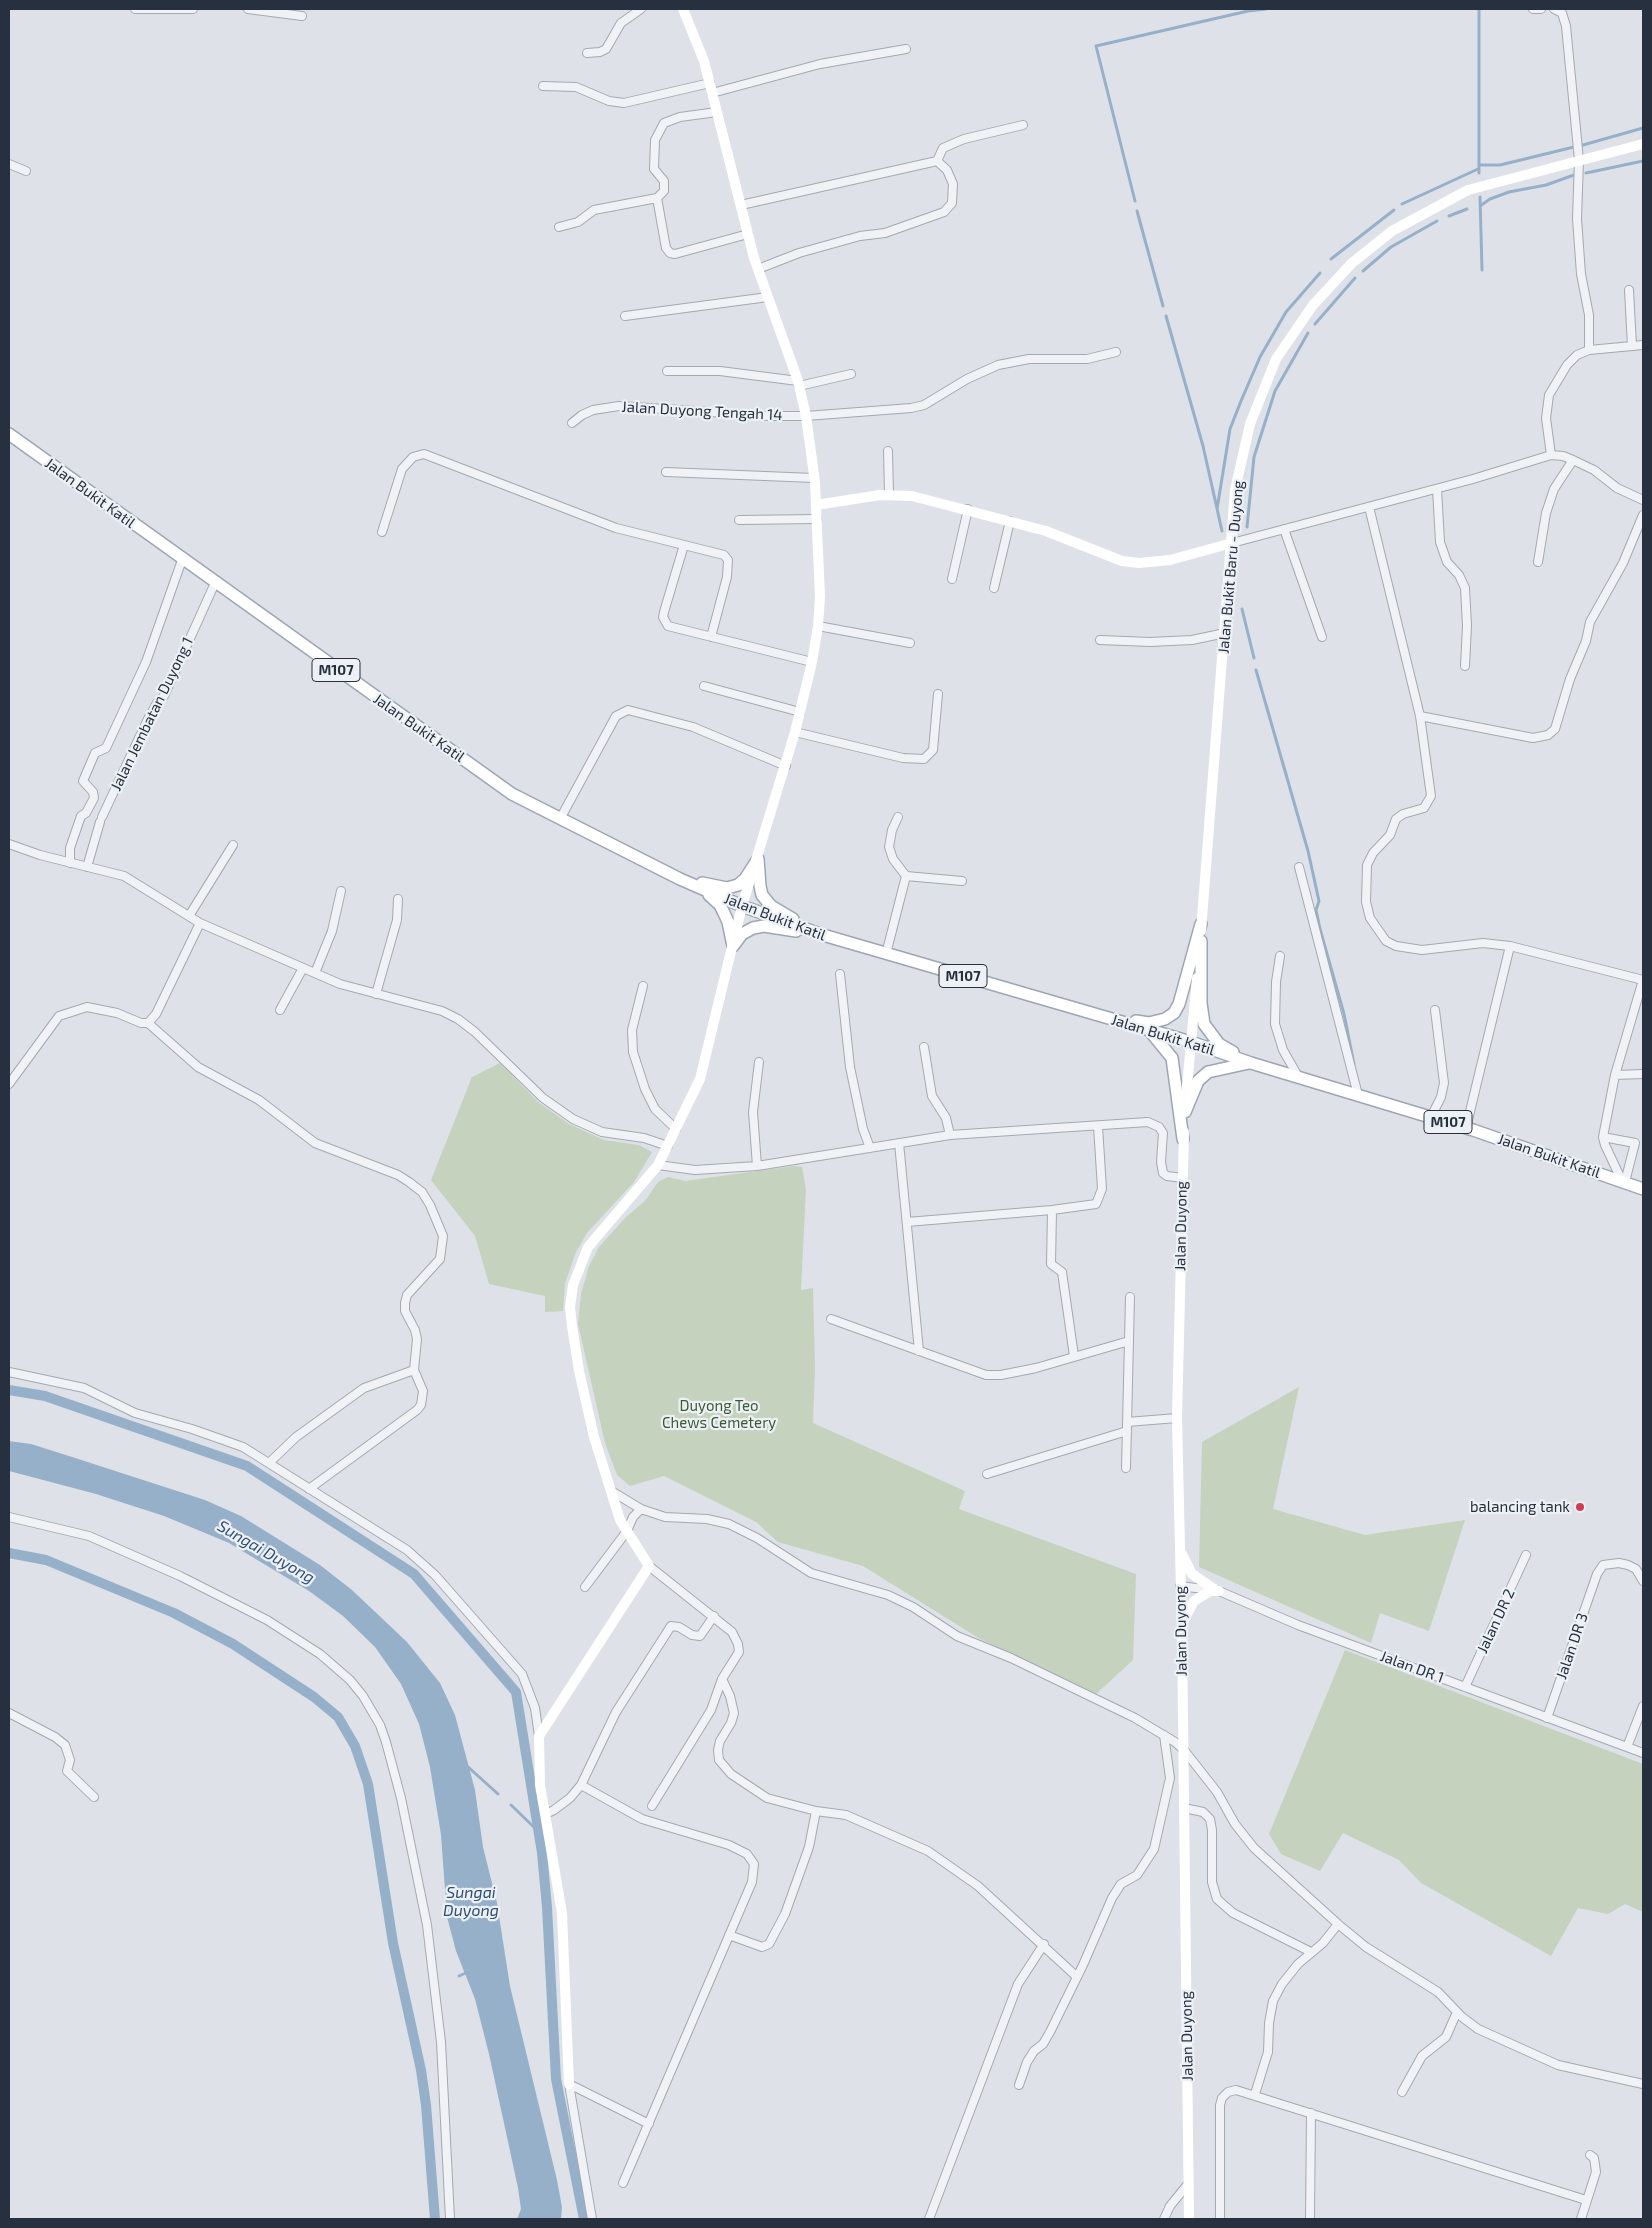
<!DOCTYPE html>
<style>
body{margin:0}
#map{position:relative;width:1652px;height:2228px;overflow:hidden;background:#dee2e8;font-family:"Exo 2",sans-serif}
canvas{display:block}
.frame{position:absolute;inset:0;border:10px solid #26303f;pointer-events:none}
</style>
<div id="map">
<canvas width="1652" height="2228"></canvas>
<div class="frame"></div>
</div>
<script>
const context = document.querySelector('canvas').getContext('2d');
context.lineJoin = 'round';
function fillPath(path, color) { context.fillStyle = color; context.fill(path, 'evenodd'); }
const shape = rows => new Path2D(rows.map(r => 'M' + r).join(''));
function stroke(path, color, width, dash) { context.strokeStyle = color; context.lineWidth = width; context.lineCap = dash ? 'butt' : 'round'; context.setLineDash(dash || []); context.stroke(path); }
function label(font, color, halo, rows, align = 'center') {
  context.font = font + ' "Exo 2",sans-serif'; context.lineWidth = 4.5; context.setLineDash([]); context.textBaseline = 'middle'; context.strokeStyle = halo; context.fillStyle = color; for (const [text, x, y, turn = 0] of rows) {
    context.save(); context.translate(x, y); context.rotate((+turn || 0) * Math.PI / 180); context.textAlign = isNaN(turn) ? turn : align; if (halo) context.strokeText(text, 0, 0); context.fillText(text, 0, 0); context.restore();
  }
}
fillPath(shape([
 [500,1063,538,1102,569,1124,604,1140,639,1145,652,1152,634,1182,587,1233,576,1252,565,1283,563,1311,545,1312,545,1296,489,1284,475,1236,431,1180,472,1077],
 [794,1166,802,1167,806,1189,801,1290,813,1288,815,1369,813,1423,965,1491,959,1509,1136,1574,1133,1660,1095,1695,980,1639,863,1566,778,1542,756,1522,664,1476,630,1486,617,1475,605,1443,578,1324,581,1294,589,1266,599,1247,626,1217,645,1201,658,1182,668,1177,685,1181],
 [1299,1387,1273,1509,1365,1535,1465,1520,1429,1631,1380,1613,1371,1643,1199,1567,1202,1442],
 [1345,1650,1643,1764,1643,1912,1625,1904,1608,1914,1578,1908,1551,1956,1421,1883,1399,1860,1343,1833,1320,1871,1281,1854,1269,1834]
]), '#c4d2be');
fillPath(shape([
 [9,1441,31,1444,69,1456,205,1500,241,1516,320,1565,352,1590,407,1642,440,1683,455,1715,475,1790,483,1847,497,1903,510,1986,557,2180,562,2207,561,2219,517,2219,521,2209,518,2188,489,2054,475,1999,456,1951,447,1917,441,1835,430,1767,419,1724,401,1684,375,1647,343,1616,309,1591,229,1543,164,1516,96,1494,9,1471]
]), '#97b0ca');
stroke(shape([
 [1583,145,1643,128],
 [1479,165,1500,165,1574,147],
 [1479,173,1479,9],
 [1586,173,1643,161],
 [1480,197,1482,270],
 [1135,201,1096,46,1248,11,1266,9],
 [1402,204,1478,169],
 [1480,206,1490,199,1509,192,1546,185,1574,175],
 [1137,211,1163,306],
 [1449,216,1467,209],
 [1331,259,1394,210],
 [1363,271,1391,247,1437,221],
 [1166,316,1203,446,1222,531],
 [1315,324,1355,278],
 [1217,509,1230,429,1241,401,1260,357,1286,312,1320,273],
 [1247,527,1254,457,1275,391,1308,333],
 [1242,609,1254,658],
 [1256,670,1308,851,1319,901,1316,910,1320,929,1344,1014,1354,1064],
 [467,1766,498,1794],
 [511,1805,538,1831],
 [459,1976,468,1972]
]), '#97b0ca', 3);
stroke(shape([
 [9,1390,45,1396,247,1466,414,1574,516,1692,542,1853,547,1907,556,2079,584,2219],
 [9,1553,46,1560,174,1613,233,1644,314,1697,338,1717,355,1746,368,1784,393,1943,421,2070,426,2105,435,2219]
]), '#97b0ca', 10);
const street = shape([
 [135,9,193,9],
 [248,9,302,16],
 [1533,9,1541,9],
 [1554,9,1562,13,1566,26,1579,160,1577,219,1581,274,1589,315,1589,350],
 [587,53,600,52,606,49,621,23,641,9],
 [543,86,576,87,609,101,624,103,710,83],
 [712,93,820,64,906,49],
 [9,164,26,171],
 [657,198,666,248,670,253,675,254,748,234],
 [741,205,937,161,943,148,964,139,1023,125],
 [559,227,578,222,594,210,657,198,664,191,664,181,654,169,655,140,664,123,680,117,717,112],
 [758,269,799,253,860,236,885,233,944,212,952,203,953,184,947,170,937,161],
 [1629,290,1632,346],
 [625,316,768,297],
 [667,371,720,371,798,381],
 [799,386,851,374],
 [572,423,582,415,593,410,619,406,770,416,806,416,911,408,924,405,967,379,998,365,1029,359,1087,359,1116,352],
 [888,451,889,494],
 [1551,455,1546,418,1549,395,1567,365,1577,355,1589,350,1643,345],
 [666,472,814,478],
 [1437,489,1440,542,1447,562,1459,575,1465,588,1467,626,1465,666],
 [1369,507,1420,716,1431,796,1424,808,1403,814,1396,819,1390,835,1373,853,1367,865,1366,902,1370,918,1386,941,1396,946,1422,950,1483,943,1510,946,1643,980],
 [739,520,817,519],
 [1284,529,1322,637],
 [382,532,402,469,413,457,424,454,616,528,724,555,728,560,727,577,711,637],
 [1232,543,1473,479,1551,455,1563,456,1573,460,1594,470,1617,488,1643,500],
 [684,545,664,612,663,617,668,626,812,662],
 [1538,562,1546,513,1554,489,1573,460],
 [952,579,968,509],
 [994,588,1010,521],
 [818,626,910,643],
 [1100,640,1150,642,1192,640,1225,633],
 [704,686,800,712],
 [1420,716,1533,738,1548,735,1555,729,1570,679,1586,641,1590,622,1623,563,1643,515],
 [795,732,903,758,924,759,933,750,938,694],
 [102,817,147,721,157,703,164,696,215,583],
 [898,817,892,830,889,847,893,859,906,876],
 [560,819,616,716,628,710,693,727,786,766],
 [9,844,40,855,124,876,200,923,340,984,442,1011,458,1019,475,1032,543,1098,573,1119,602,1132,644,1138,668,1146],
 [70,863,70,848,81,816,86,813,94,798,93,792,83,781,95,753,106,748,146,662,182,560],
 [87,867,100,822],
 [1299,867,1358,1095],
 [189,916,233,845],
 [200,923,156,1014,148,1023,198,1067,259,1100,315,1143,398,1175,409,1182,422,1192,430,1205,443,1236,440,1259,407,1295,405,1303,405,1311,415,1330,417,1339,414,1370,423,1391,421,1405,417,1410,309,1489],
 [886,954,906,876,962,881],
 [1280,956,1276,982,1275,1024,1283,1050,1299,1078],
 [315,973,332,931,341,891],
 [840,974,850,1067,863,1129,870,1148],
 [643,986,632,1030,633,1052,645,1089,655,1109,676,1129],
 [376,994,397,920,398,899],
 [280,1010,303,968],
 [924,1047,932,1096,946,1118,950,1135],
 [1615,1075,1643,1074],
 [9,1084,59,1016,87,1007,117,1013,141,1023,148,1023],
 [1431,1117,1441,1097,1444,1083,1435,1010],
 [1466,1128,1510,946],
 [1603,1137,1635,1143,1625,1182],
 [899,1143,919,1351],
 [658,1165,695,1170,757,1166,950,1135,1148,1122,1159,1127,1163,1133,1161,1162,1163,1173,1167,1176,1183,1178],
 [757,1166,753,1112,759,1062],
 [1622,1181,1605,1145,1603,1137,1615,1075,1643,980],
 [1052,1210,1051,1264,1062,1272,1074,1356],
 [907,1222,1052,1210,1096,1204,1102,1189,1098,1126],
 [831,1319,986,1375,1001,1375,1036,1368,1129,1341],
 [9,1372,84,1388,135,1413,192,1429,243,1447,407,1550,435,1575,522,1674,535,1708,539,1736],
 [1127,1422,1177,1418],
 [269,1463,296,1437,364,1388,414,1370],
 [1126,1468,1130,1297],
 [987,1474,1127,1431],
 [613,1492,641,1509,665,1517,707,1519,729,1524,757,1538,811,1573,888,1595,913,1607,957,1636,1011,1658,1135,1718,1175,1742,1184,1750,1217,1792,1235,1824,1254,1848,1338,1924,1366,1947,1438,1992,1462,2017,1478,2029,1558,2065,1643,2084],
 [9,1517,89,1536,180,1576,267,1620,320,1654,350,1680,363,1696,380,1725,386,1742,401,1798,427,1925,441,2042,450,2219],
 [649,1566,732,1632,738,1644,739,1652,722,1679,711,1710,652,1806],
 [1180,1586,1219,1591,1298,1625,1643,1753],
 [585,1587,627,1531,633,1517,641,1509],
 [722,1679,730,1696,734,1713,731,1723,720,1741,718,1750,719,1760,731,1774,767,1798,816,1811,846,1815,928,1851,978,1886,1076,1976],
 [1465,1687,1526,1555],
 [9,1713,55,1737,65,1745,70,1760,67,1771,94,1797],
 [1547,1718,1597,1574,1603,1565,1619,1563,1628,1565,1636,1569,1643,1581],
 [1627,1747,1643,1706],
 [581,1785,616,1712,671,1626,679,1627,692,1635,700,1636,714,1616],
 [1184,1808,1203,1812,1210,1819,1212,1830,1212,1882,1217,1899,1233,1913,1311,1952],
 [546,1814,554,1810,570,1798,581,1785,642,1819,729,1845,747,1854,754,1864,752,1882,623,2183],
 [729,1935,762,1947,769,1944,785,1914,809,1847,816,1811],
 [569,2084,592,2219],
 [569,2084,649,2124],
 [1019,2085,1027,2062,1034,2051,1043,2044,1050,2032,1083,1965,1112,1898,1121,1884,1137,1875,1154,1849,1170,1778,1164,1735],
 [1402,2092,1422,2056,1446,2037,1457,2012],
 [1255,2094,1268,2052,1269,2023,1273,2001,1282,1984,1298,1964,1323,1943,1338,1924],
 [929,2219,1018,1984,1044,1944],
 [1164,2219,1170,2206,1188,2184],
 [1220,2219,1220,2105,1222,2098,1228,2092,1236,2090,1586,2200],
 [1310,2219,1311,2113],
 [1581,2219,1596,2172,1594,2158,1590,2155]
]);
const primary = shape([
 [9,434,512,794,680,879,742,906,823,935,1191,1042,1251,1063,1473,1130,1643,1189],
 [758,859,760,886,762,895,771,906,793,919],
 [702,883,727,888,738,885,745,879,758,859],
 [709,895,720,905,724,913,728,922,733,946],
 [1201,941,1201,1003,1204,1024,1219,1044,1233,1052],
 [733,946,742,934,753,928,764,926,796,931],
 [1136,1021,1149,1023,1165,1019,1174,1013,1179,1004,1201,924],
 [1150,1031,1172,1058,1183,1139],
 [1185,1112,1198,1081,1208,1072,1249,1063]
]);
stroke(street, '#a3a9b2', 10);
stroke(primary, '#9ca6b4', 14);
stroke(street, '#f0f2f6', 8);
stroke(shape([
 [816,505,880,495,912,496,1046,531,1122,561,1139,563,1170,560,1232,543],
 [1201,931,1235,490,1250,424,1276,359,1313,305,1352,263,1392,231,1468,190,1643,144],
 [1185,1108,1197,978],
 [1184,1132,1177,1418,1182,1635,1189,2219],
 [1182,1554,1192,1574,1214,1589],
 [1184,1620,1194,1601,1210,1591,1219,1591],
 [569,2084,562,1913,540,1785,539,1736,649,1566,620,1520,594,1437,579,1371,572,1326,570,1307,573,1285,588,1247,658,1165,700,1079,742,906,795,732,812,662,818,626,820,597,815,482,806,416,798,381,754,258,704,61,683,9]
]), '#fff', 10);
stroke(primary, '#fff', 11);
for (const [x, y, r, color] of [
 [1580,1507,5,"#d33c54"]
]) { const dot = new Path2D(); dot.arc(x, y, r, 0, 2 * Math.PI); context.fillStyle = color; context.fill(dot); stroke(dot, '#edf1f6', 2); }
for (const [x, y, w] of [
 [336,670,48],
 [963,976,48],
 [1448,1122,48]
]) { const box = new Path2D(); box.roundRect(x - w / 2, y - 11.5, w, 23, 4); context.fillStyle = '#edf1f6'; context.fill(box); stroke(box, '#26303f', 1); }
label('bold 14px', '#26303f', null, [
 ["M107",336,670],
 ["M107",963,976],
 ["M107",1448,1122]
]);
label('15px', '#26303f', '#edf1f6', [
 ["Jalan Duyong Tengah 14",702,411,3],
 ["Jalan Bukit Katil",90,493,36],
 ["Jalan Bukit Baru - Duyong",1231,567,-85],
 ["Jalan Jembatan Duyong 1",152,714,-64],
 ["Jalan Bukit Katil",419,728,35],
 ["Jalan Bukit Katil",775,917,21],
 ["Jalan Bukit Katil",1163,1035,17],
 ["Jalan Bukit Katil",1549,1156,19],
 ["Jalan Duyong",1181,1226,-89],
 ["Jalan DR 2",1496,1621,-65],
 ["Jalan Duyong",1181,1631,-91],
 ["Jalan DR 3",1572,1646,-71],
 ["Jalan DR 1",1412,1667,20],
 ["Jalan Duyong",1187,2036,-91]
]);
label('15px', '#3b5c33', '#edf1f6', [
 ["Duyong Teo",719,1406],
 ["Chews Cemetery",719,1423]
]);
label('15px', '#26303f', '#edf1f6', [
 ["balancing tank",1570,1507]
], 'right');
label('italic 16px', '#2f4f75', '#edf1f6', [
 ["Sungai Duyong",266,1552,30],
 ["Sungai",471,1893],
 ["Duyong",471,1911]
]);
</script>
